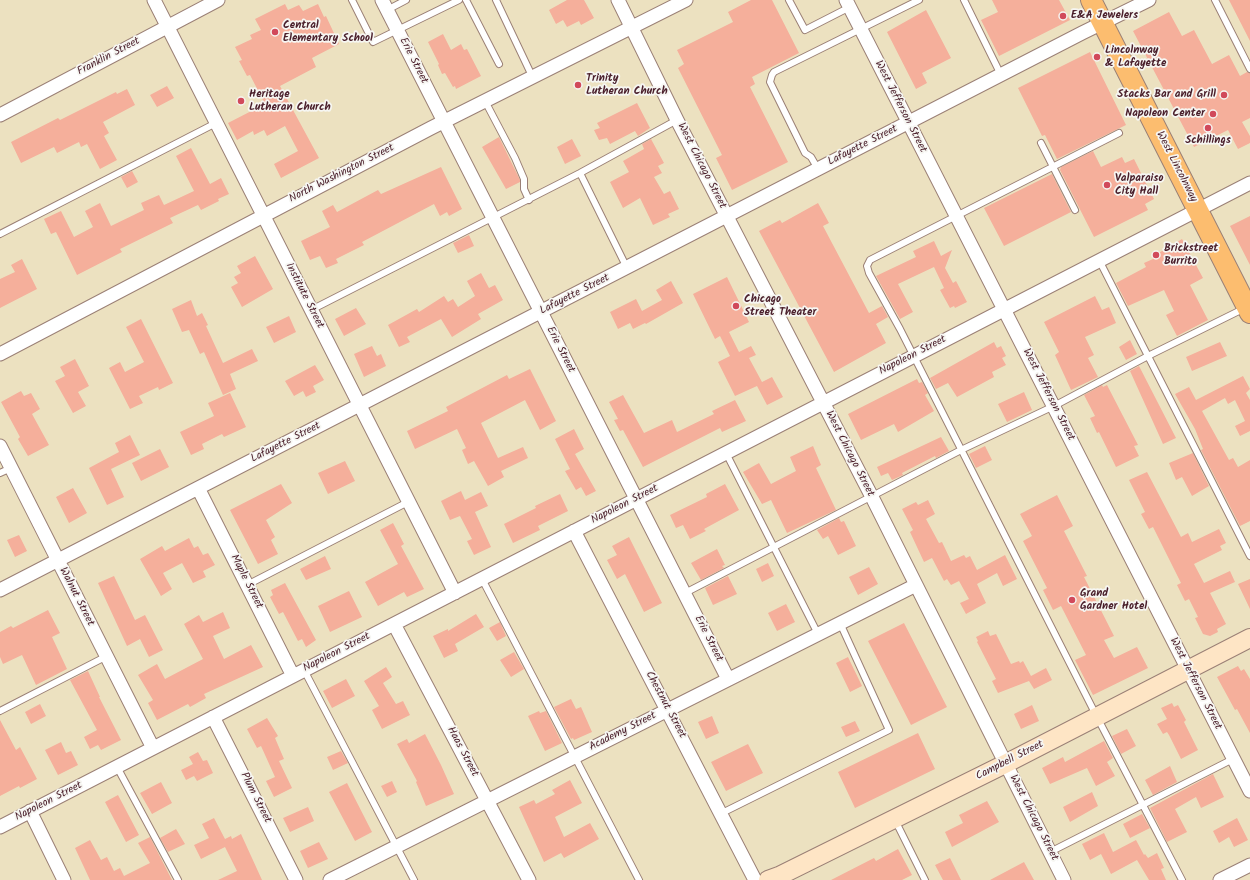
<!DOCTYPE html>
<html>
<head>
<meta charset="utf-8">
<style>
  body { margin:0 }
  canvas { display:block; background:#ece1c0 }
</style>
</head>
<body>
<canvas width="1250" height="880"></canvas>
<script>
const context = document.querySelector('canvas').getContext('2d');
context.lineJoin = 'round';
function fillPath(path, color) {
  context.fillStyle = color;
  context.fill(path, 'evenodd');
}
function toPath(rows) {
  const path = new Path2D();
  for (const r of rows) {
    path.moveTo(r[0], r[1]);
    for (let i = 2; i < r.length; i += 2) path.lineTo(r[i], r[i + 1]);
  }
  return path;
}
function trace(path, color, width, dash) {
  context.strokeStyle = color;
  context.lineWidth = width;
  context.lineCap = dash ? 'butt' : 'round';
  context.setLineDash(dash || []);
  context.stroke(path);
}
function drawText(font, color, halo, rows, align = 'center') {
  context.font = font + ' Kalam,sans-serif';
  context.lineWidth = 3.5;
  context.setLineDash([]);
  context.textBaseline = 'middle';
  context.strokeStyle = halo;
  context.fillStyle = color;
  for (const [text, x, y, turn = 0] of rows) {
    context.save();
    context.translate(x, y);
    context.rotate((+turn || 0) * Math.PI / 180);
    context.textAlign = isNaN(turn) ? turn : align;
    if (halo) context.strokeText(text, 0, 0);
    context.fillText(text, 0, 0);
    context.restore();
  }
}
fillPath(toPath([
  [567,0,584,0,594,18,581,25,579,21,567,27,563,20,556,24,549,10],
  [751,0,772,0,799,53,752,77,755,84,750,87,788,162,732,190,716,158,722,155,678,68,684,64,677,50,733,22,728,12],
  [992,0,1059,0,1070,20,999,56,981,20,998,12],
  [1229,0,1250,0,1250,41],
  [285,4,288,10,299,5,303,11,318,4,324,17,326,16,339,44,312,58,316,67,280,86,319,158,281,178,274,164,298,151,285,126,267,136,264,130,254,135,253,131,237,140,228,123,265,104,250,75,247,76,239,61,242,60,235,47,252,39,250,35,261,30,255,19],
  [926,10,951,58,922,73,927,83,916,89,887,32],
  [1169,12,1182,36,1194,30,1212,64,1229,55,1240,76,1247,72,1250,73,1250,118,1242,122,1250,136,1250,143,1238,149,1228,130,1194,147,1133,31],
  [443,34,451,50,461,44,464,50,467,49,481,76,456,89,455,86,453,87,445,73,442,74,438,65,439,64,428,42],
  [1090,52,1126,125,1057,159,1045,135,1042,136,1018,88],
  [167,86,174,98,157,107,150,95],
  [127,89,135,105,103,122,109,133,104,136,117,160,100,169,87,144,81,147,79,142,57,153,54,147,21,163,11,142,58,118,60,120,116,92,117,94],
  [637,103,650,128,638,136,635,131,610,144,607,138,599,140,594,130,600,128,597,123],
  [499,137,520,180,520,182,506,189,482,147],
  [572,139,581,156,565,164,557,147],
  [651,139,664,163,658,166,662,173,654,177,664,194,670,191,679,209,668,214,670,217,653,225,640,198,623,208,610,182,629,172,623,161,644,149,642,144],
  [191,148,210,184,221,178,229,194,218,199,219,201,201,210,198,205,170,218,173,223,120,249,122,252,77,275,56,232,51,234,44,219,61,211,74,237,93,227,85,211,100,203,111,226,144,210,141,203,159,195,164,205,194,191,176,156],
  [1093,151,1101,167,1122,157,1125,163,1134,159,1154,199,1145,204,1148,210,1094,237,1060,170,1061,167],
  [441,167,462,209,449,216,447,212,440,216,434,204,362,242,364,245,336,259,338,263,326,268,320,256,310,260,301,241,330,227,322,211,333,205,337,212,378,190,381,194],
  [132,171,138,182,127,188,121,177],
  [1052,174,1071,212,1004,246,984,208],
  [818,203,829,223,823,226,869,313,882,306,888,317,876,324,886,343,834,372,759,231,780,220,782,223],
  [1250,216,1250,265,1230,226],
  [469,235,474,246,458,253,453,243],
  [1182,239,1203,278,1190,285,1208,320,1177,336,1166,315,1174,311,1164,290,1128,306,1116,283,1146,267,1144,263,1153,259,1152,257],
  [934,241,941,256,952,250,945,268,953,283,956,281,967,302,955,308,954,306,950,308,940,290,944,288,934,267,898,284,913,312,900,319,876,276,916,257,913,251],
  [255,256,273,289,242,307,231,287,238,283,234,277,241,273,237,266],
  [22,259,37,289,0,308,0,279,15,272,11,265],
  [481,273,489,288,495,285,503,300,478,314,481,319,452,337,441,319,407,337,410,342,399,347,388,325,417,309,419,312,444,296,448,302,453,299,458,307,475,296,467,281],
  [727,277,749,322,729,332,739,352,751,346,756,355,749,358,762,382,772,377,783,397,767,405,757,386,735,396,718,362,730,356,720,336,715,339,693,294],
  [671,281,683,303,646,324,645,323,633,329,630,323,618,329,610,312,636,299,642,311,662,300,656,290],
  [1095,296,1102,310,1109,307,1116,323,1085,337,1094,355,1088,358,1098,377,1071,390,1055,355,1059,352,1044,322],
  [191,300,197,316,202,313,208,325,206,326,223,363,252,349,258,361,230,374,236,389,223,395,204,352,200,354,189,330,182,332,172,309],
  [356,308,366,324,344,336,335,319],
  [289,316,296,332,274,343,266,327],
  [141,319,173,383,159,390,158,387,139,396,143,403,130,409,109,368,120,362,125,372,144,362,126,327],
  [1130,340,1137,354,1126,360,1119,347],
  [994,342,997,348,1001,346,1006,356,1002,358,1006,365,992,372,994,377,957,397,948,383,936,389,930,378],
  [1220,342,1227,356,1192,371,1186,357],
  [372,346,377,356,381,354,386,366,364,377,354,354],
  [75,359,89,386,78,392,86,406,73,413,55,381,65,376,60,367],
  [315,365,324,380,313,386,316,392,306,397,303,391,294,396,285,381],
  [1139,366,1176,438,1163,444,1130,371],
  [530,369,556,421,540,430,525,400,481,423,498,458,523,447,528,458,501,471,504,477,488,486,474,461,468,464,462,450,466,448,457,429,415,449,407,431,448,411,446,407,507,375,509,379],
  [1243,376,1250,389,1246,393,1250,400,1250,431,1240,436,1235,426,1245,421,1235,400,1228,404,1225,398,1202,411,1229,460,1233,458,1238,467,1250,460,1250,521,1240,526,1201,450,1203,449,1195,429,1175,394,1189,387,1196,400],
  [917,379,919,383,922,382,928,393,925,395,934,411,898,432,894,424,861,440,848,414],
  [1102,385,1103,387,1107,385,1138,445,1134,446,1139,456,1116,467,1099,432,1097,433,1090,418,1095,416,1084,395],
  [21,391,24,396,31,393,40,409,32,414,49,445,28,456,18,439,20,437,1,402],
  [1024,392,1032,410,1007,422,998,404],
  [230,393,246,427,224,437,222,434,202,444,204,449,191,455,180,432,214,416,208,403],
  [623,395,644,433,672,420,677,432,714,414,712,411,735,400,746,421,722,432,720,428,643,467,623,430,620,431,614,420,618,419,609,402],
  [574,429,584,449,575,454,596,491,586,496,581,487,576,490,565,471,570,469,555,439],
  [130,435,140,455,111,469,124,497,107,505,89,468,119,452,115,443],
  [941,437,949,451,936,458,935,456,902,473,903,475,892,480,888,473,881,476,877,467],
  [813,446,821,465,816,468,836,510,787,533,771,500,762,504,743,472,759,463,771,484,796,471,790,457],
  [985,446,992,460,976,468,969,454],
  [160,449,169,467,141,481,132,463],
  [1193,453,1209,486,1192,496,1182,477,1176,480,1169,463],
  [345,461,355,481,328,494,318,473],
  [1147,472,1181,537,1188,533,1192,542,1219,529,1226,543,1220,546,1222,550,1194,564,1204,583,1230,571,1235,582,1210,593,1226,624,1217,629,1218,632,1210,636,1203,634,1195,618,1198,617,1189,599,1185,601,1177,585,1181,583,1153,527,1149,529,1141,514,1145,512,1129,480],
  [281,484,292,503,266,520,275,537,271,540,278,554,258,564,230,510],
  [725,484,739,510,704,529,706,531,690,539,683,525,676,528,670,515,707,497,706,494],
  [73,488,87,513,69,523,56,497],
  [461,491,465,500,481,492,488,506,475,512,491,547,474,555,467,541,472,539,460,516,450,520,441,501],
  [560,494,568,511,538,526,540,530,513,543,504,524,536,508,535,506],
  [1057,495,1073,526,1064,531,1087,576,1084,577,1114,636,1104,640,1114,658,1137,647,1148,668,1093,695,1075,660,1086,655,1061,606,1053,610,1043,590,1047,588,1023,541,1032,536,1020,514],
  [928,500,935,514,926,519,939,543,942,542,951,561,964,555,966,558,970,556,977,570,1005,555,1017,579,1003,586,997,573,977,584,986,603,966,614,960,603,969,599,959,581,951,585,947,579,944,581,932,558,924,562,910,532,913,530,902,509,916,502,918,505],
  [839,518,841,522,844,521,856,546,838,555,828,536,823,539,817,530],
  [393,523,404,544,401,546,424,589,407,597,404,592,378,606,365,582,398,564,380,530],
  [19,535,27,551,15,557,7,540],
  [629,537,662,603,644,612,625,574,617,579,607,560,617,555,612,546],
  [189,538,194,548,198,546,203,555,208,553,215,565,203,571,206,577,193,583,182,563,163,573,172,589,161,596,140,559,162,546,165,551],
  [717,549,725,565,722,566,724,568,701,580,691,563],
  [325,556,331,569,306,580,300,569],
  [768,563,774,576,762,582,756,569],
  [869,567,878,584,858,595,849,577],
  [114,576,135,620,145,615,163,650,149,657,140,639,127,646,98,583],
  [728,576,737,594,713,605,705,588],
  [1250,579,1250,609,1238,584],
  [285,583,316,640,306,647,302,639,298,641,283,612,279,614,270,597,273,595,271,590],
  [349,591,362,617,330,632,318,606],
  [786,604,795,622,777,631,768,613],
  [48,610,60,633,52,637,67,669,36,685,22,655,3,664,0,657,0,632,11,626,13,628],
  [223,612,230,628,213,636,224,659,251,645,263,667,204,694,206,698,190,707,188,704,157,720,148,703,153,700,138,675,157,664,165,679,203,659,184,624,199,615,203,622],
  [476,614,484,627,455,644,458,651,444,658,433,636,448,629,448,631],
  [500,622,506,636,497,641,489,628],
  [904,623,947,707,911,725,868,641],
  [988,631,990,636,996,634,1011,664,1019,661,1020,663,1023,661,1031,676,1046,668,1052,680,1034,689,1029,681,998,693,992,681,996,679,977,642,978,641,976,637],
  [514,652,524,669,511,677,500,660],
  [848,657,862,686,850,692,836,663],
  [1238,666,1241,671,1244,669,1250,679,1250,733,1237,709,1235,710,1217,677],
  [386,667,392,677,383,683,396,704,403,701,410,715,382,729,372,710,379,706,364,681],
  [88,671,100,697,99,697,121,740,101,750,98,745,90,749,84,737,97,730,70,680],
  [346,679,355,696,332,708,323,691],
  [571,699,576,709,581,707,592,732,574,740,573,738,571,739,554,707],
  [1172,703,1174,707,1178,705,1186,720,1184,722,1198,750,1181,759,1169,735,1167,732,1163,734,1157,724,1167,719,1161,708],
  [40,704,46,716,31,724,25,712],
  [1032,705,1039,721,1021,729,1014,714],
  [539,711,540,713,546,711,562,743,545,751,528,716],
  [712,716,719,733,706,739,698,722],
  [267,718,278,736,275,738,284,759,279,761,292,788,274,797,266,781,275,777,261,746,257,748,247,729],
  [0,720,16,750,20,747,37,779,20,788,19,786,0,796],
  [855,721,860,731,846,737,841,727],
  [1127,729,1136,746,1121,754,1112,736],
  [918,733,935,769,855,808,838,772],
  [425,734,441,765,454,794,426,806,416,782,417,781,397,744,407,739,409,743],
  [1104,741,1113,758,1107,762,1115,776,1096,786,1087,768,1050,784,1042,768,1063,757,1065,762],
  [61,742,66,753,71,751,78,765,58,775,45,750],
  [748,744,763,773,726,791,711,762],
  [341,751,348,763,333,770,327,757],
  [198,752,203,761,207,760,213,773,197,781,194,776,186,780,181,770,193,764,189,757],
  [1170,766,1177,782,1153,795,1145,780],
  [1213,774,1224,797,1201,808,1196,797,1175,809,1187,832,1167,842,1150,808],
  [570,780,582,803,555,817,564,837,590,823,599,839,564,858,561,853,544,862,519,807,534,800,536,804,555,794,552,790],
  [392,781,397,792,387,797,381,786],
  [161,782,172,803,152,814,140,793],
  [347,783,372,832,355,841,329,792],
  [1092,792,1098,806,1070,822,1063,807],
  [118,795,139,835,126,842,105,802],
  [987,801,999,822,952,847,945,832,963,823,959,815],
  [308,807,314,821,290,832,283,818],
  [1142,814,1150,828,1130,838,1123,824],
  [214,818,225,839,231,836,232,839,241,834,262,880,218,880,237,871,225,847,201,859,194,845,209,838,202,824],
  [1237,818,1248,840,1234,847,1229,837,1219,843,1213,831],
  [176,829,185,844,168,852,160,838],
  [1104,833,1113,852,1136,840,1144,855,1145,854,1148,858,1157,853,1164,868,1161,869,1166,880,1149,880,1137,860,1111,874,1101,854,1090,860,1082,844],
  [150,837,172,880,90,880,75,848,90,840,101,860,107,857,114,871,120,868,124,876,150,863,138,843],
  [319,842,328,859,308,868,300,851],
  [898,849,912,875,902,880,831,880,874,858,876,861],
  [950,858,961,880,943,880,935,865],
  [1024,862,1034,880,990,880]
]), '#f5af9b');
const lane = toPath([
  [352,0,373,42,459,0],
  [466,0,499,64],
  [496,0,533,78],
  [789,0,805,30,850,7],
  [964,0,1001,75],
  [1215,0,1250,69],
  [387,10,406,0],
  [485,101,515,158,524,179,524,189,529,200],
  [1119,133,870,260,867,266,869,273,900,329,1097,717,1182,880],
  [1041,143,1075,210],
  [818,169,811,157,805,153,770,82,772,75,774,72,919,0],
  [580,173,627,268],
  [0,234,216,123],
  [1099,260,1250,556],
  [311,310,580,173,677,120],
  [726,453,818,634],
  [0,473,11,468],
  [482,579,639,880],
  [247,585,408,502],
  [685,593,961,450,1054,406,1148,356,1245,308],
  [304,670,414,880],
  [0,711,107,656],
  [117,767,178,880],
  [722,813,889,730,840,623],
  [895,820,925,880],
  [1050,852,1233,759]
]);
const street = toPath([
  [154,0,455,593],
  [382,0,728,679],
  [618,0,677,120,872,497,1064,880],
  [846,0,1250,791],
  [0,115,218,0],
  [0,354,431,128,686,0],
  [0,446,153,748],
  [198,488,293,676],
  [574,531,755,880],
  [0,590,1082,33,1149,0],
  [394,624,529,880],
  [213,717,296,880],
  [30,811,64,880],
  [0,827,1250,183],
  [330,880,916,585],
  [1220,880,1250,865]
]);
const secondary = toPath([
  [768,880,779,876,1005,764,1250,638]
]);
const primary = toPath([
  [1091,0,1250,313]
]);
trace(lane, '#9b8076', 8);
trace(street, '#9b8076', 15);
trace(secondary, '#9b8076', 20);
trace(primary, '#9b8076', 22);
trace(lane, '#fff', 6);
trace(street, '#fff', 13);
trace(secondary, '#fee5c5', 18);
trace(primary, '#fcbd6f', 20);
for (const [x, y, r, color] of [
  [1063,16,4,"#d1495b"],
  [275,32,4,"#d1495b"],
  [1097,57,4,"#d1495b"],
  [578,85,4,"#d1495b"],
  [1224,95,4,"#d1495b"],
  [241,101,4,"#d1495b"],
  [1213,114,4,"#d1495b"],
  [1208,128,4,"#d1495b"],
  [1107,185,4,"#d1495b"],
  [1156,255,4,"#d1495b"],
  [736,306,4,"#d1495b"],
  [1072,600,4,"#d1495b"]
]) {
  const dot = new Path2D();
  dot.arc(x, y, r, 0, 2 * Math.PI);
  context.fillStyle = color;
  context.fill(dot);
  trace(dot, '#f6f6f2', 1.5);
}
drawText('bold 11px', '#4a1f2b', '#f6f6f2', [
  ["E&A Jewelers",1071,16],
  ["Central",283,26],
  ["Elementary School",283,39],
  ["Lincolnway",1105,51],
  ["& Lafayette",1105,64],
  ["Trinity",586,79],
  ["Lutheran Church",586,92],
  ["Heritage",249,95],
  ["Lutheran Church",249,108],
  ["Stacks Bar and Grill",1216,95,"right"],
  ["Napoleon Center",1205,114,"right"],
  ["Schillings",1208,141,"center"],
  ["Valparaiso",1115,179],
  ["City Hall",1115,192],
  ["Brickstreet",1164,249],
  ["Burrito",1164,262],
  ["Chicago",744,300],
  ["Street Theater",744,313],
  ["Grand",1080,594],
  ["Gardner Hotel",1080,607]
], 'left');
drawText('11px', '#4a1f2b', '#f6f6f2', [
  ["Franklin Street",109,57,-28],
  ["Erie Street",413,61,63],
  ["West Jefferson Street",900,107,63],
  ["Lafayette Street",863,146,-27],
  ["West Chicago Street",701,166,63],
  ["West Lincolnway",1176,167,63],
  ["North Washington Street",342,174,-27],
  ["Lafayette Street",575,295,-27],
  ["Institute Street",304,296,63],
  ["Erie Street",560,350,63],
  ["Napoleon Street",913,356,-27],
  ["West Jefferson Street",1048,395,63],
  ["Lafayette Street",286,443,-27],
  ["West Chicago Street",849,454,63],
  ["Napoleon Street",625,505,-27],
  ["Maple Street",246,582,63],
  ["Walnut Street",76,597,63],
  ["Erie Street",708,639,63],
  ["Napoleon Street",337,653,-27],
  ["West Jefferson Street",1195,684,63],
  ["Chestnut Street",665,705,62],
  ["Academy Street",623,732,-27],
  ["Haas Street",462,752,62],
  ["Campbell Street",1010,761,-27],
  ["Plum Street",255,798,63],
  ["Napoleon Street",49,802,-27],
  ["West Chicago Street",1033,818,63]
]);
</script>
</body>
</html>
